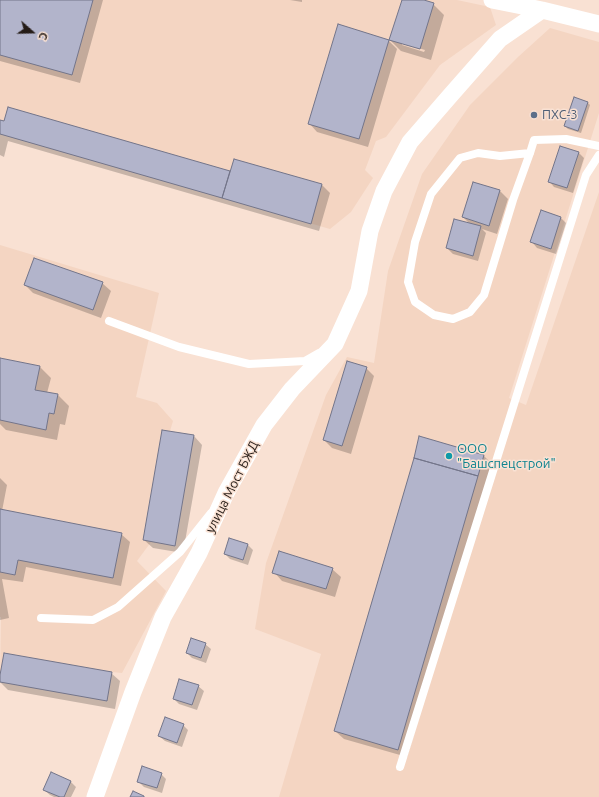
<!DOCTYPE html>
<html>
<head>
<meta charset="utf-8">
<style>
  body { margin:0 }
  #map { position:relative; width:599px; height:797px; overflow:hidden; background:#f9e1d3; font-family:Ubuntu,sans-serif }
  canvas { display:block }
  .north { position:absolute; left:12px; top:12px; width:40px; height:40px; -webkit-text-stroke:3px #f9e1d3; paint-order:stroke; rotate:110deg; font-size:11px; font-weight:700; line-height:16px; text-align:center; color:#251c17 }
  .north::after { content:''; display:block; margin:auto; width:14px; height:18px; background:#251c17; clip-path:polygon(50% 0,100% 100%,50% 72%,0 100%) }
</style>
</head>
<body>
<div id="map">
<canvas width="599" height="797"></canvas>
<div class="north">С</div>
</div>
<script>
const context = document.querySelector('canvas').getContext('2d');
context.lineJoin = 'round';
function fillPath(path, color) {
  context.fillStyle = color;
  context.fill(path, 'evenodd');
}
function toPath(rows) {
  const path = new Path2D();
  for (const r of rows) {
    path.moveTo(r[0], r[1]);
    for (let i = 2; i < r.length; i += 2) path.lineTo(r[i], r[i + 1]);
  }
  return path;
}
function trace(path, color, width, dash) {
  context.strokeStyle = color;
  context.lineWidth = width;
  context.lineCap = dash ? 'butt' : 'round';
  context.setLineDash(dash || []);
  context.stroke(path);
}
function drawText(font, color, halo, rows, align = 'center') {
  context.font = font + ' Ubuntu,sans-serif';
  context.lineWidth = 3;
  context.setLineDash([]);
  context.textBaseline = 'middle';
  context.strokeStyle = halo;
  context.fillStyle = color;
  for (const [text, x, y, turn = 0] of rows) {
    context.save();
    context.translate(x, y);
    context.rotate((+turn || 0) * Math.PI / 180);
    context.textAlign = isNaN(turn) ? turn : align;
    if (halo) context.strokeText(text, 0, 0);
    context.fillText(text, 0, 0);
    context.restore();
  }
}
fillPath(toPath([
  [0,0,457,0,490,7,496,25,440,65,386,137,376,141,365,170,373,178,351,212,330,229,0,134],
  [550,28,599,42,599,113,509,398,526,405,599,192,599,797,279,797,321,654,255,629,266,563,326,395,347,357,374,363,388,271,422,174,470,105,518,57],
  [0,245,159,293,136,397,157,403,173,421,170,431,194,435,175,546,151,542,137,561,166,591,122,673,112,672,107,701,0,682,1,617,0,617]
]), '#f4d5c2');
fillPath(toPath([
  [0,0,103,0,80,83,0,61],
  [290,0,302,0,302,2],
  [403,0,421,0,433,4,444,15,431,60,401,51,390,40],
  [402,43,425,50,424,52,402,45],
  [389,41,397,49,368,147,317,132,309,123],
  [575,98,588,103,590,105,581,133,568,129,565,126],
  [9,108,230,172,322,185,330,193,319,231,8,141,4,157,0,155,0,121,5,122],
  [579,153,584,158,573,193,554,187,549,181],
  [500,191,508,199,497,234,482,229,486,233,478,261,453,254,447,248,470,224,463,217],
  [561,218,566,223,556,254,537,248,532,242],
  [102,283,111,291,101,318,33,293,25,285],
  [0,359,40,367,51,378,47,393,58,395,69,406,65,425,60,424,57,440,6,430,0,424],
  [366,368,374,376,351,454,332,448,324,440],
  [163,431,194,436,202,445,183,553,153,548,144,540],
  [420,438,484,456,495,467,407,757,344,739,335,731],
  [0,478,7,485,2,511,121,534,130,542,121,586,26,567,23,582,2,579,9,618,0,620],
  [248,545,253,550,248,565,230,559,225,554],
  [332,569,341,577,335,597,282,581,274,572],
  [205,644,211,649,206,663,192,658,187,653],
  [111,673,120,681,115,709,8,690,0,682,0,680],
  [198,686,204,691,197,710,179,704,174,699],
  [183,725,188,730,182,747,165,741,159,736],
  [161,774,166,779,162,793,144,787,138,781],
  [70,781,76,787,71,797,54,797,50,795,44,790]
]), '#0003');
const building = toPath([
  [0,0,93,0,72,75,0,55,0,0],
  [402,0,424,0,434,3,420,49,389,40,402,0],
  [338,24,389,40,359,139,308,124,338,24],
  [574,97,588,102,578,131,564,126,574,97],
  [8,107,230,171,222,198,0,134,0,120,4,121,8,107],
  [560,146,579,152,567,188,548,182,560,146],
  [234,159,322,184,311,224,222,198,234,159],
  [473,182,500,190,489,226,462,217,473,182],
  [541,210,561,217,551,249,530,242,541,210],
  [454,219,481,226,473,256,446,248,454,219],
  [34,258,103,282,93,310,24,285,34,258],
  [0,358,40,366,35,390,58,394,54,414,49,413,46,430,0,420,0,358],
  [347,361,367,367,342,446,323,440,347,361],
  [162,430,194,435,175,546,143,540,162,430],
  [419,436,484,455,478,476,414,458,419,436],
  [414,458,478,476,398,750,334,731,414,458],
  [0,509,122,533,113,578,18,560,15,575,0,572,0,509],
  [229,538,248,544,243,560,224,554,229,538],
  [279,551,333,568,326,589,272,573,279,551],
  [191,638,206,643,201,658,186,653,191,638],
  [4,653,112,672,107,701,0,682,0,675,4,653],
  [179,679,199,685,192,705,173,699,179,679],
  [165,717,184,724,177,743,158,736,165,717],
  [142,766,162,773,157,788,137,782,142,766],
  [51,772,71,781,64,797,60,797,43,790,51,772],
  [133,791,144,796,144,797,130,797,133,791]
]);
fillPath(building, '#b2b4cb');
trace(building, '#73758a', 1);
trace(toPath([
  [530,153,500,156,478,153,460,158,431,194,415,242,408,282,415,302,434,315,453,319,470,312,484,295,513,200,530,153,534,140,566,139,599,146],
  [109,321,179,347,249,364,305,361,319,353],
  [41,618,93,620,118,607,180,552,211,513],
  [400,767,586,175,599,155]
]), '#fff', 8);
trace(toPath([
  [492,0,542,10],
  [95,797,133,692,163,617,199,553,226,493,264,425,292,389,335,344,359,291,370,231,384,191,410,142,449,97,500,39,542,10,599,24]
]), '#fff', 17);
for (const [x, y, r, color] of [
  [534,115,4,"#5c6f8a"],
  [449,456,4,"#0f9aa8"]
]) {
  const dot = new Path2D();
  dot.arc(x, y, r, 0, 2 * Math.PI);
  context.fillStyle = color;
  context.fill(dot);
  trace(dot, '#f9e1d3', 1.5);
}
drawText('13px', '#4e5e75', '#f9e1d3', [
  ["ПХС-3",542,115]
], 'left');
drawText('13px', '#0d838f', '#f9e1d3', [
  ["ООО",457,449],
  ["\"Башспецстрой\"",457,464]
], 'left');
drawText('13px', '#251c17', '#f9e1d3', [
  ["улица Мост БЖД",232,487,-63]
]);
</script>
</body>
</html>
